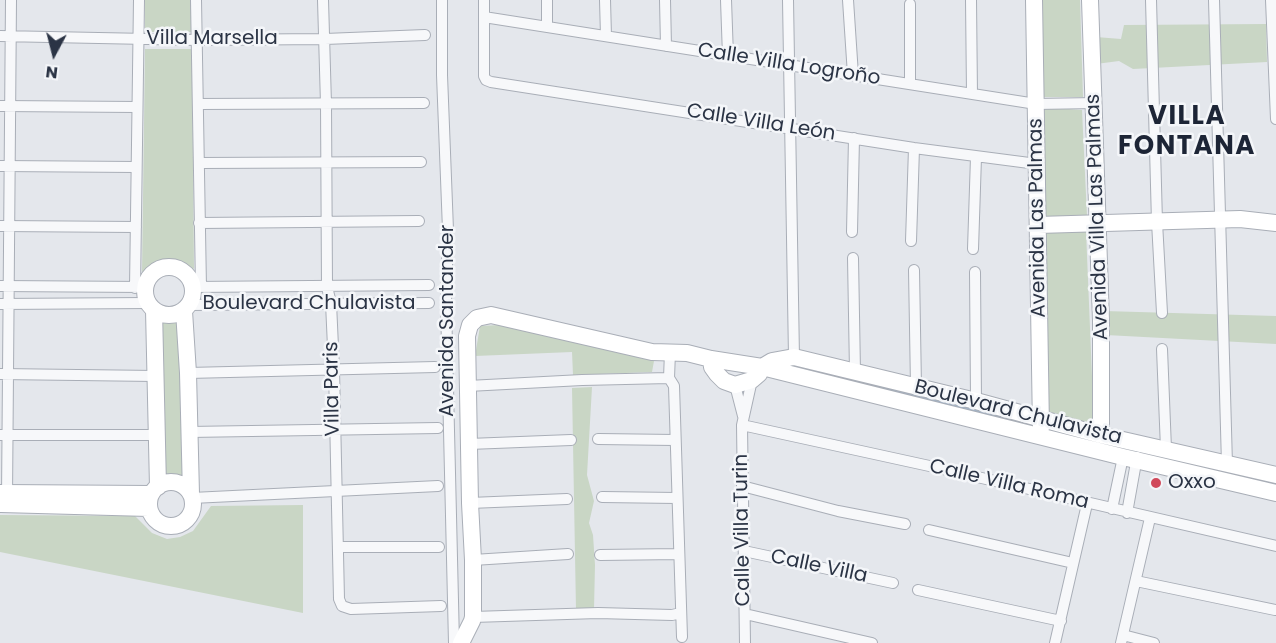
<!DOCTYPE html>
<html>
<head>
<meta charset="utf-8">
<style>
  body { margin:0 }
  #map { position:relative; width:1276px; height:643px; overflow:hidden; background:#e4e7ec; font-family:Poppins,sans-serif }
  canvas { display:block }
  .north { position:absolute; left:24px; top:24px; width:60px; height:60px; -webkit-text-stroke:4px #f4f6f9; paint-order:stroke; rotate:187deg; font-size:16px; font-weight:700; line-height:24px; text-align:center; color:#2b3445 }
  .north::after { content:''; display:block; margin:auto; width:21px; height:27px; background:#2b3445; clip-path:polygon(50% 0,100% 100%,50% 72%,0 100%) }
</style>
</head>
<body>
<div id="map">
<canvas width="1276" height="643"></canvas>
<div class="north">N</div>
</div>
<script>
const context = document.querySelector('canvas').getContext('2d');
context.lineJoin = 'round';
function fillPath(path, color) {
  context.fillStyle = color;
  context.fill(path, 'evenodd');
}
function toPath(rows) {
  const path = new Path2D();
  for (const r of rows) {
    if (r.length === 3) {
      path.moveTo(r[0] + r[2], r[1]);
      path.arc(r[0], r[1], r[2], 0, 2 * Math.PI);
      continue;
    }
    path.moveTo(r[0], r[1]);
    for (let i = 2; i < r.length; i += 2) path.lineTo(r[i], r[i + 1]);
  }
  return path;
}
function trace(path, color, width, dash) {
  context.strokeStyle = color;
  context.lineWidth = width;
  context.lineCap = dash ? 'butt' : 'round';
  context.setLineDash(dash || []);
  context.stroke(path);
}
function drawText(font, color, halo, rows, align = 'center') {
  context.font = font + ' Poppins,sans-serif';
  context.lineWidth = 5;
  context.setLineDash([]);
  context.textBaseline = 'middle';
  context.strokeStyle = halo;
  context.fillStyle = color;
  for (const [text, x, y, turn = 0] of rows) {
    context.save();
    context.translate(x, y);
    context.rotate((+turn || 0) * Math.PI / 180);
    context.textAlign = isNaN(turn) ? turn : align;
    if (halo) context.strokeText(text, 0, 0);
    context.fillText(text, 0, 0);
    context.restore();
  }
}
fillPath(toPath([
  [145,0,191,0,192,32,145,32],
  [1039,0,1080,0,1083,97,1039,97],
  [1266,24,1267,62,1133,69,1119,61,1096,64,1096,37,1121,39,1124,25],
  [145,49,192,49,194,269,181,261,167,260,154,264,142,273],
  [1055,108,1082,110,1087,216,1041,217,1042,110],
  [1086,231,1094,425,1046,413,1043,232],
  [1104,311,1276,316,1276,344,1106,335],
  [159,321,170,323,181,322,185,477,173,475,160,477],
  [499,325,654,361,652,372,573,375,572,352,475,356,480,326],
  [592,387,587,475,594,501,589,523,593,535,595,565,594,609,576,610,572,388],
  [303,505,303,613,0,552,0,515,135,516,152,533,167,539,180,537,193,531,211,506]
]), '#c9d6c5');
trace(toPath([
  [807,369,1035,426],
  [1047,429,1070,435],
  [1216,470,1276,484]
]), '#9fb4cc', 3);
const street = toPath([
  [196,0,201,287],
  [323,0,326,104,327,287,331,303,334,369,339,599,342,606,351,609,441,606],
  [442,0,442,75,448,230,446,303,454,643],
  [484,0,484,76,486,80,491,82,914,148,1037,164],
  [605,0,606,36],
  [665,0,666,46],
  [726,0,728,56],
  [788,0,794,357],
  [848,0,853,75],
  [971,0,972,94],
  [1151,0,1157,222,1162,313],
  [1214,0,1227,464],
  [1271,0,1276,119],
  [910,4,910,84],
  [484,17,1036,104,1095,103],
  [547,27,547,0],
  [0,36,197,40,325,39,425,35],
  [198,104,424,103],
  [0,106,137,107],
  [199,163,421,162],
  [0,166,136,167],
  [199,223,419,221],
  [0,226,136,227],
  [852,232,854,138],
  [911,241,914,148],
  [973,249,976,157],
  [853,258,855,372],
  [914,270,916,387],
  [975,272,976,401],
  [0,286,145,287],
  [193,287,429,285],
  [135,288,139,0],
  [0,304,147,303],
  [189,305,429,303],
  [1162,349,1166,449],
  [670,352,669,378,674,386,682,637],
  [188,373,435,367],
  [0,374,155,376],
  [735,385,743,416],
  [468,386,582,380,669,378],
  [742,425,934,467,1276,546],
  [189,432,438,428],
  [0,435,156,435],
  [598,439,675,440],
  [469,444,571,440],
  [742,486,838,511,905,524],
  [602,497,677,498],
  [7,498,11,0],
  [192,498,438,486],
  [470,503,567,499],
  [1112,509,1123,457],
  [1127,513,1137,457],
  [929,530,1073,563],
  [338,547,439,547],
  [744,551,893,583],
  [600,555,678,554],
  [473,560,568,554],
  [1136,581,1275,610],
  [918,590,1061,621],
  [745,614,872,643],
  [473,617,598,613,672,615,681,613],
  [1123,635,1154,643],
  [745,643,742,425,752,380],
  [1055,643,1087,504],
  [1121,643,1150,518]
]);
const secondary = toPath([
  [1034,0,1041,428],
  [1090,0,1101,321,1101,435],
  [1038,225,1240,219,1276,223],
  [169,291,24],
  [154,310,158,487],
  [184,311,188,373,191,494],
  [711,359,712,367,717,374,724,381,735,385,752,380,759,374,762,367,772,361,794,357,976,401,1101,435,1276,475],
  [171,504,22],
  [0,493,151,494],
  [1,504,149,508],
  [461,643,472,621,473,617,473,560,470,503,467,336,470,325,477,318,491,315,652,352,687,353,711,359,762,367,1123,457,1276,493]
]);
trace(street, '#a9aeb7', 12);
trace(secondary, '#a9aeb7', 18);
trace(street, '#f7f8fa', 10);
trace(secondary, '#fff', 16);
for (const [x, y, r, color] of [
  [1156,483,6,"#d1495b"]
]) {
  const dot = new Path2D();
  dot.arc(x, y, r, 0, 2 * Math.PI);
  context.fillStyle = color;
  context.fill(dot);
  trace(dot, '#f4f6f9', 2);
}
drawText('20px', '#2b3445', '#f4f6f9', [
  ["Villa Marsella",212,39],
  ["Calle Villa Logroño",789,65,9],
  ["Calle Villa León",761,123,9],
  ["Avenida Villa Las Palmas",1098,217,-92],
  ["Avenida Las Palmas",1038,218,-91],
  ["Boulevard Chulavista",309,304],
  ["Avenida Santander",448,321,-90],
  ["Villa Paris",333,389,-91],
  ["Boulevard Chulavista",1018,413,14],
  ["Calle Villa Roma",1009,485,13],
  ["Calle Villa Turin",743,530,-91],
  ["Calle Villa",819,567,12]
]);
drawText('20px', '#2b3445', '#f4f6f9', [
  ["Oxxo",1168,483]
], 'left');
context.letterSpacing = '1.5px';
drawText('bold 26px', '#1d2536', '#f4f6f9', [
  ["VILLA",1187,117],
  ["FONTANA",1187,147]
]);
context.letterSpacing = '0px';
</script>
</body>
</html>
